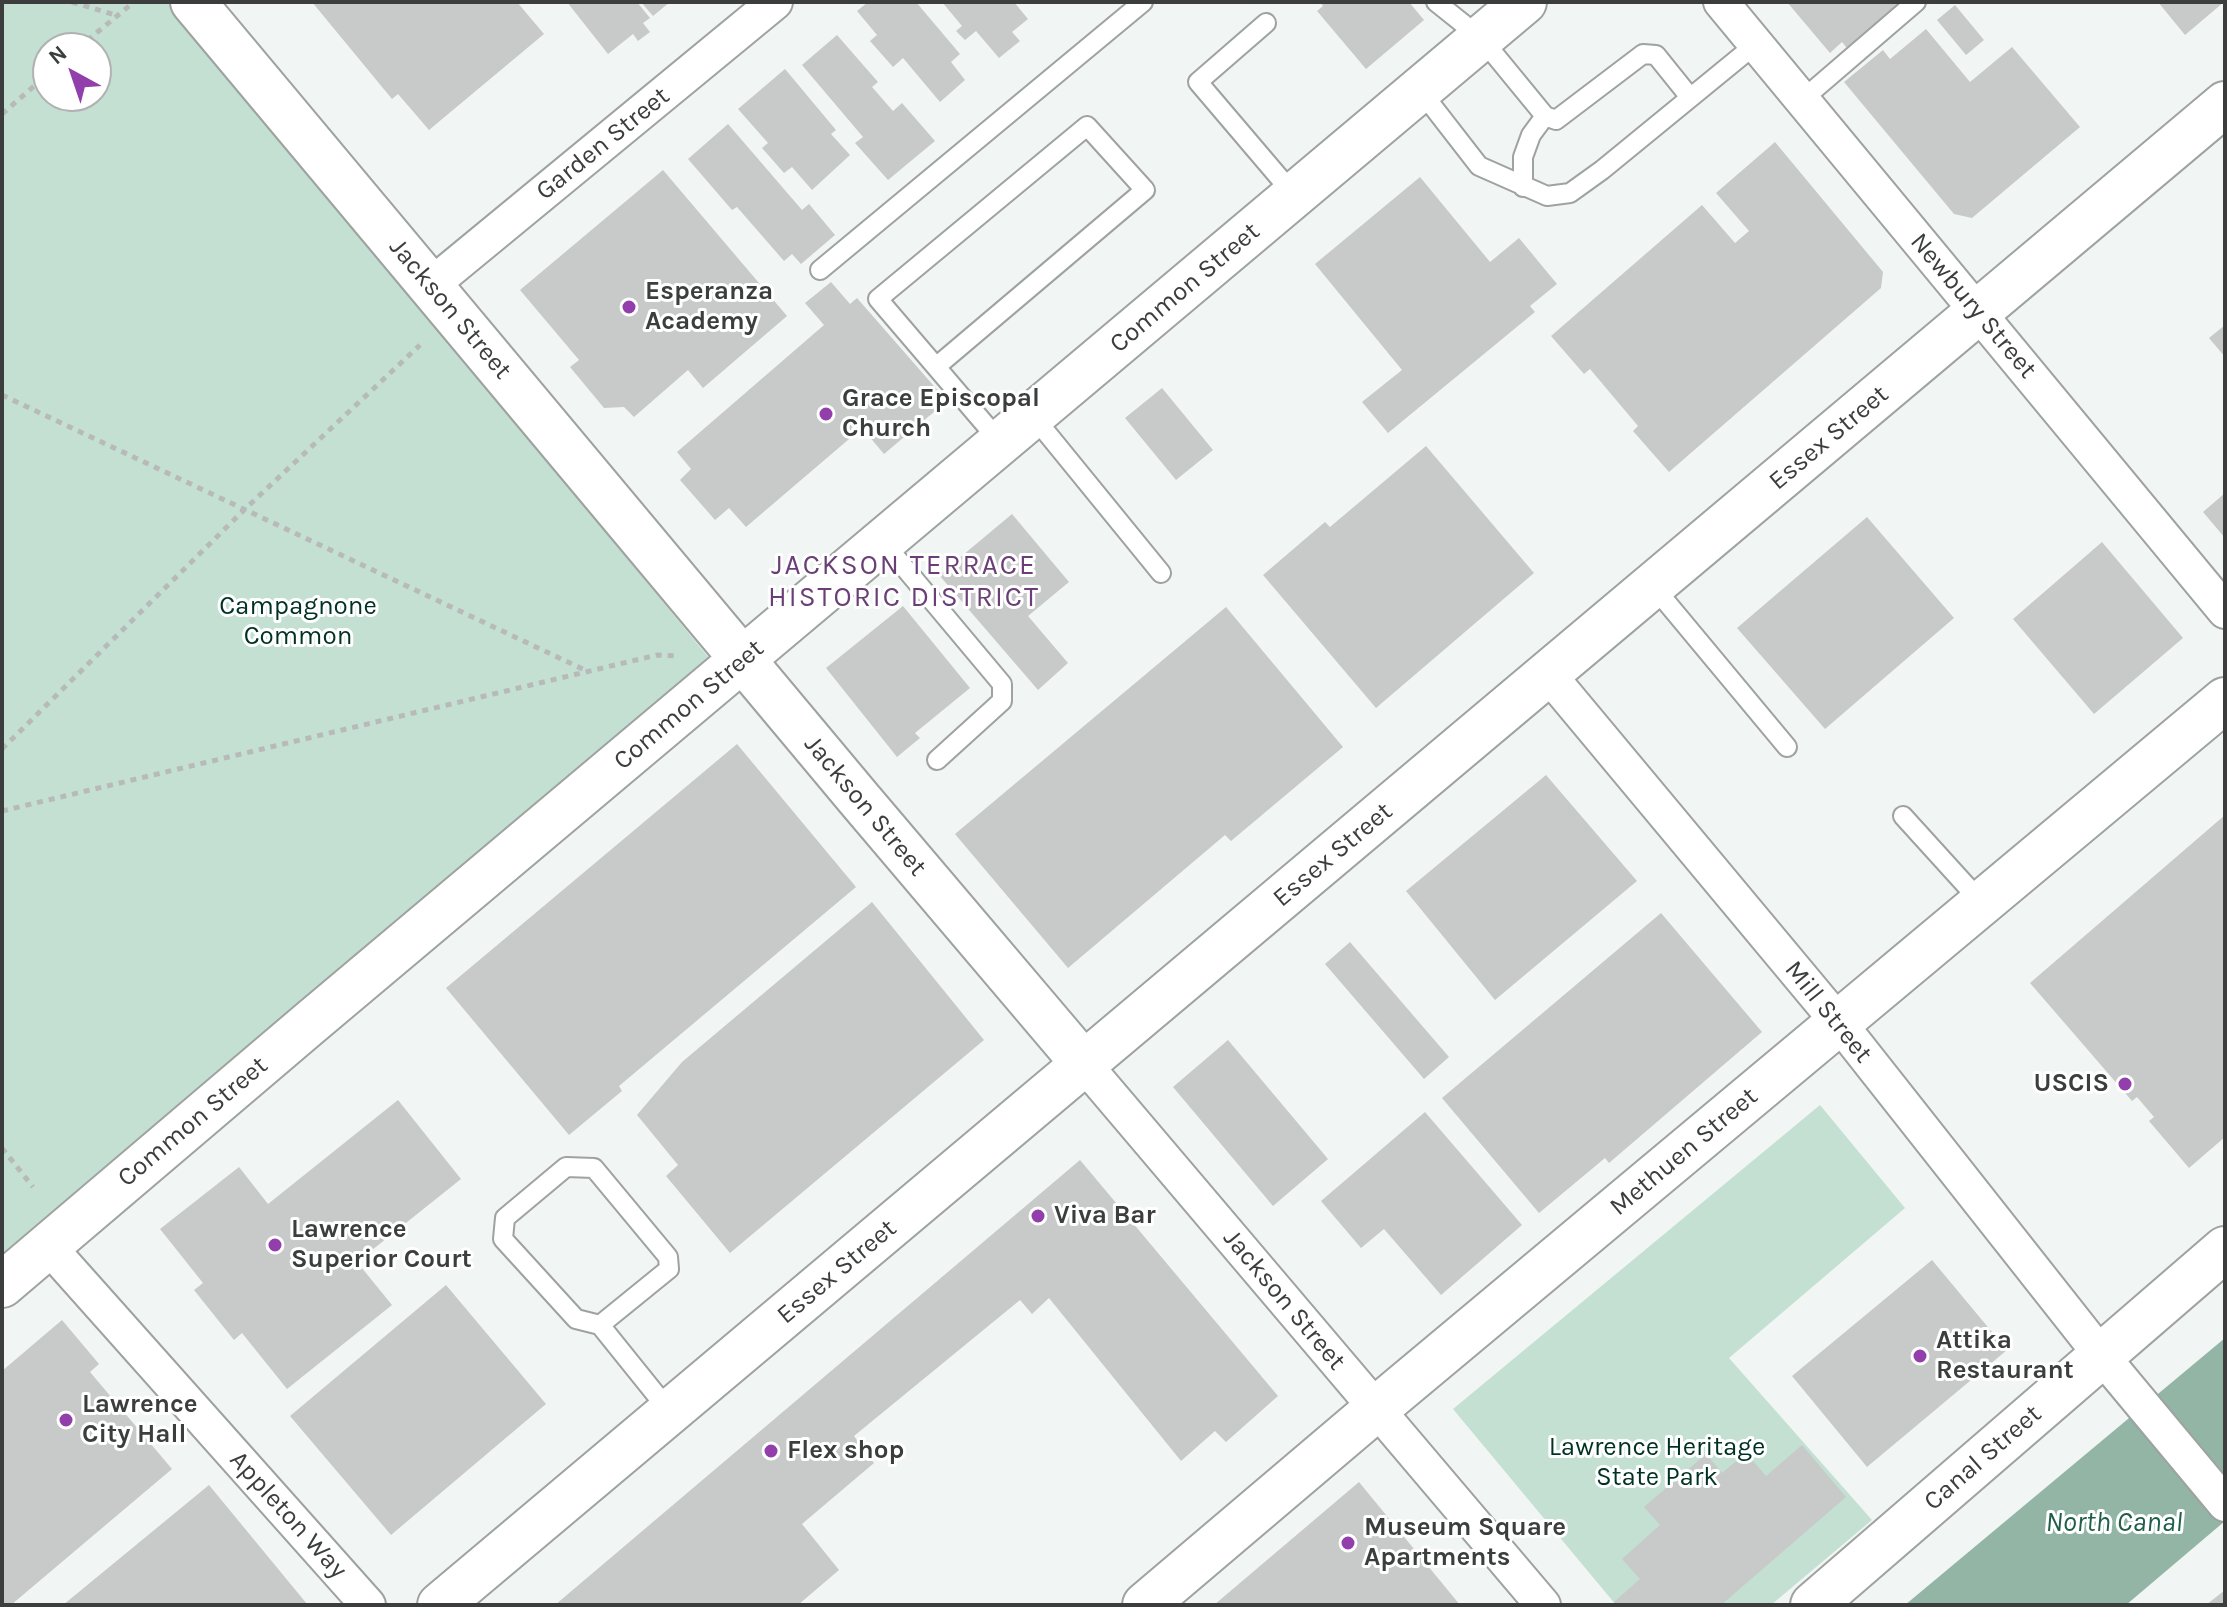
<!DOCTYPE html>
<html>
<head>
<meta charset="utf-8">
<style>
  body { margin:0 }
  #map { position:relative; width:2227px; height:1607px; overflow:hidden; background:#f1f5f3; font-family:Karla,sans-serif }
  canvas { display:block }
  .frame { position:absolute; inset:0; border:4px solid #3c3d3d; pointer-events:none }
  .north { position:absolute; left:32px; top:32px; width:80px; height:80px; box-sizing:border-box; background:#fff; border:2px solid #b1b1b1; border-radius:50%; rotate:320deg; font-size:22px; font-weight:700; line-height:32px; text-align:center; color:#3c3d3d }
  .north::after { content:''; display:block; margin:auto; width:28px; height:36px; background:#923eab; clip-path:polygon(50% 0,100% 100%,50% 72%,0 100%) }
</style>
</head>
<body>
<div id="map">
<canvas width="2227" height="1607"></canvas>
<div class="frame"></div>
<div class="north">N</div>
</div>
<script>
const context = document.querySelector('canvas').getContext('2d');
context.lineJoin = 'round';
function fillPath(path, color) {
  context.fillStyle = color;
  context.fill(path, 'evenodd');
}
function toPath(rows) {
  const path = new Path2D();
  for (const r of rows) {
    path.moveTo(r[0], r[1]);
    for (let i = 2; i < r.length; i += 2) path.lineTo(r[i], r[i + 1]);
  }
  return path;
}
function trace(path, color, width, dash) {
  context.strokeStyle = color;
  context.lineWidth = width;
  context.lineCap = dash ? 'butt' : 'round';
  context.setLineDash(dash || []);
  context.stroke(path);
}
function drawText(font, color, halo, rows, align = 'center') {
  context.font = font + ' Karla,sans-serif';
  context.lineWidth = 6;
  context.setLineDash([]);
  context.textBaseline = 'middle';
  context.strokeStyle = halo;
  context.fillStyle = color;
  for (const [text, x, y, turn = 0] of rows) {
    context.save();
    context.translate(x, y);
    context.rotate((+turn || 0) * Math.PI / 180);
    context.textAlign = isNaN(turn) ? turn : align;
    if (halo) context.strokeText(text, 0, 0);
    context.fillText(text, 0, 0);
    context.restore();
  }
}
fillPath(toPath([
  [2,2,171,2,709,658,2,1259],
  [48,48,96,48,96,96,48,96],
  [1820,1105,1905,1208,1729,1358,1872,1520,1771,1605,1616,1605,1453,1409]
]), '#c3e0d3');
fillPath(toPath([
  [2225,1338,2225,1521,2126,1605,1905,1605]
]), '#92b5a6');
fillPath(toPath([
  [312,2,517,2,544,34,429,130,398,94,392,99],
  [567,2,637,2,650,18,643,23,650,32,638,41,633,34,608,54],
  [641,2,670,2,653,16],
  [868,2,916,2,960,54,951,62,965,80,940,102,903,58,893,67,870,41,877,35,857,11],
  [942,2,1014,2,1028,19,1012,32,1020,41,999,58,976,31,965,40,956,31,962,26],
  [1320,2,1409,2,1424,20,1366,69,1317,11,1323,6],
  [1787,2,1909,2,1850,52,1842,42,1830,53],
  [2158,2,2224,2,2185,35],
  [1955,5,1984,40,1966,55,1937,20],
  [1926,29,1970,82,2012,47,2080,127,1972,218,1954,214,1844,82,1883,50,1890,59],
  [837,35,878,82,872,87,893,111,902,103,935,141,888,180,855,143,863,137,802,65],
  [785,69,836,130,831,134,850,155,812,190,792,167,784,173,762,148,768,143,738,109],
  [728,124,802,210,809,204,835,235,801,264,792,254,784,261,737,207,732,210,688,159],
  [1775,142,1883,272,1881,288,1669,472,1633,431,1638,426,1590,369,1584,374,1551,336,1702,205,1735,243,1749,231,1716,193],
  [663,170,787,316,703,388,688,370,634,417,624,407,604,408,570,367,579,360,520,290],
  [1420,177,1490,262,1519,238,1557,284,1530,306,1535,312,1388,433,1362,402,1402,370,1315,264],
  [831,282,850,304,857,298,947,401,884,454,862,428,746,527,729,508,715,520,680,480,691,469,677,452,824,325,805,303],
  [2225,325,2225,357,2209,338],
  [1162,388,1213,450,1176,480,1125,418],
  [1426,446,1534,573,1376,708,1263,575,1325,522,1330,527],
  [2225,493,2225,538,2203,512],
  [1012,514,1069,582,1028,616,1068,663,1038,690,939,575],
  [1867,517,1954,618,1825,729,1737,628],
  [2102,542,2183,638,2094,714,2013,619],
  [903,606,970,688,915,733,920,738,897,757,826,668],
  [1226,607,1343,747,1231,841,1225,835,1068,968,955,834],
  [737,744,856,887,619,1086,622,1091,569,1135,446,988],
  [1546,775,1637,881,1495,1000,1406,891],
  [2225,815,2225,1137,2189,1168,2149,1121,2154,1117,2137,1097,2132,1101,2030,983],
  [872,902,984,1040,730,1253,666,1176,678,1165,637,1115,682,1062],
  [1661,913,1762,1032,1609,1163,1605,1158,1539,1213,1442,1098],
  [1350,942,1449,1057,1424,1079,1325,964],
  [1228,1040,1328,1159,1273,1206,1173,1087],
  [398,1100,461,1179,357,1262,392,1305,287,1389,242,1333,234,1340,194,1290,203,1283,160,1229,239,1167,268,1204],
  [1425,1112,1522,1225,1441,1295,1384,1229,1361,1248,1321,1201],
  [1080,1160,1278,1396,1226,1442,1215,1431,1181,1461,1049,1298,1032,1314,1020,1300,854,1436,874,1463,802,1524,839,1570,798,1605,555,1605],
  [1932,1260,2007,1350,1867,1467,1792,1376],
  [446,1285,546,1404,391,1535,290,1416],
  [62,1320,99,1364,90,1372,172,1469,11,1605,2,1605,2,1371],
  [1802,1445,1846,1497,1721,1605,1617,1605,1614,1602,1640,1579,1622,1559,1660,1525,1644,1507,1706,1454,1722,1473,1746,1453,1766,1476],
  [1359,1482,1460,1605,1214,1605],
  [209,1485,307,1604,305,1605,63,1605],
  [2225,1590,2225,1605,2206,1605]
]), '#c7cac9');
const lane = toPath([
  [1436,2,1481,38,1545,116,1556,120,1643,54,1656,55,1689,96],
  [1266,23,1198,82,1295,196],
  [1420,90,1479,166,1547,196,1570,193,1602,170,1756,44],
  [1802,100,1916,2],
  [1523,187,1523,157,1531,135,1545,116],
  [820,270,1143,2],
  [937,366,1145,190,1087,126,878,299,1001,443],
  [1033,416,1161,573],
  [883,542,1002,684,1002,701,937,760],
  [1653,586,1787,747],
  [1903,816,1982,903],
  [600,1325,669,1269,668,1257,594,1168,566,1167,505,1218,503,1239,576,1319,600,1325,670,1412]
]);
const street = toPath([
  [1721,2,2225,611],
  [430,286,775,2],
  [1548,674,1839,1023,2101,1355,2225,1504],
  [1084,1064,1543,1605],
  [48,1246,368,1605]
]);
const secondary = toPath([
  [193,2,860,800,1084,1064],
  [2,1285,310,1023,1524,2],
  [440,1605,2225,104],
  [1145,1605,1376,1409,2225,700],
  [1813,1605,2225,1249]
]);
trace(lane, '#9ea2a0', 22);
trace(street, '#9ea2a0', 38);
trace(secondary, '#9ea2a0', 48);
trace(toPath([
  [72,2,115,15],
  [78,48,134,2],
  [2,114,48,74],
  [2,395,587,671],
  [2,749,245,509,420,345],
  [2,811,657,655,679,656],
  [2,1148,33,1187]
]), '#b7bab9', 5, [6, 6]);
trace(lane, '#fff', 18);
trace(street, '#fff', 34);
trace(secondary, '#fff', 44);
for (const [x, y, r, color] of [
  [629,307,8,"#923eab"],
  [826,414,8,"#923eab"],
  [2125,1084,8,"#923eab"],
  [1038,1216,8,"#923eab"],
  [275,1245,8,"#923eab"],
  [1920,1356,8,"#923eab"],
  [66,1420,8,"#923eab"],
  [771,1451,8,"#923eab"],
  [1348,1543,8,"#923eab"]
]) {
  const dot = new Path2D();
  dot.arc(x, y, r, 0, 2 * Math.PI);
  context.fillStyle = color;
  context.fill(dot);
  trace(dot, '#fff', 3);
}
drawText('26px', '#3c3d3d', '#fff', [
  ["Garden Street",603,144,-39],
  ["Common Street",1185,288,-40],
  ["Newbury Street",1973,306,50],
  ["Jackson Street",450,309,50],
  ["Essex Street",1829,438,-40],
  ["Common Street",689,705,-40],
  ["Jackson Street",865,806,50],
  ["Essex Street",1333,855,-40],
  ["Mill Street",1828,1012,51],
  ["Common Street",193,1122,-40],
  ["Methuen Street",1684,1152,-40],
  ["Essex Street",837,1272,-40],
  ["Jackson Street",1284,1300,50],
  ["Canal Street",1983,1458,-41],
  ["Appleton Way",288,1515,48]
]);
drawText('bold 26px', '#3c3d3d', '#fff', [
  ["Esperanza",645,292],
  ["Academy",645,322],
  ["Grace Episcopal",842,399],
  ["Church",842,429],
  ["USCIS",2109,1084,"right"],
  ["Viva Bar",1054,1216],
  ["Lawrence",291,1230],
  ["Superior Court",291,1260],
  ["Attika",1936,1341],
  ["Restaurant",1936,1371],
  ["Lawrence",82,1405],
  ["City Hall",82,1435],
  ["Flex shop",787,1451],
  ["Museum Square",1364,1528],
  ["Apartments",1364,1558]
], 'left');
drawText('26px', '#003223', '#fff', [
  ["Campagnone",298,607],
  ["Common",298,637],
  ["Lawrence Heritage",1657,1448],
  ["State Park",1657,1478]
]);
context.letterSpacing = '2px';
drawText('28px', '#693f76', '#fff', [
  ["JACKSON TERRACE",904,566],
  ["HISTORIC DISTRICT",904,598]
]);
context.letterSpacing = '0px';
drawText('italic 28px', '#1f5f4a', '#fff', [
  ["North Canal",2114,1523]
]);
</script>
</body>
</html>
